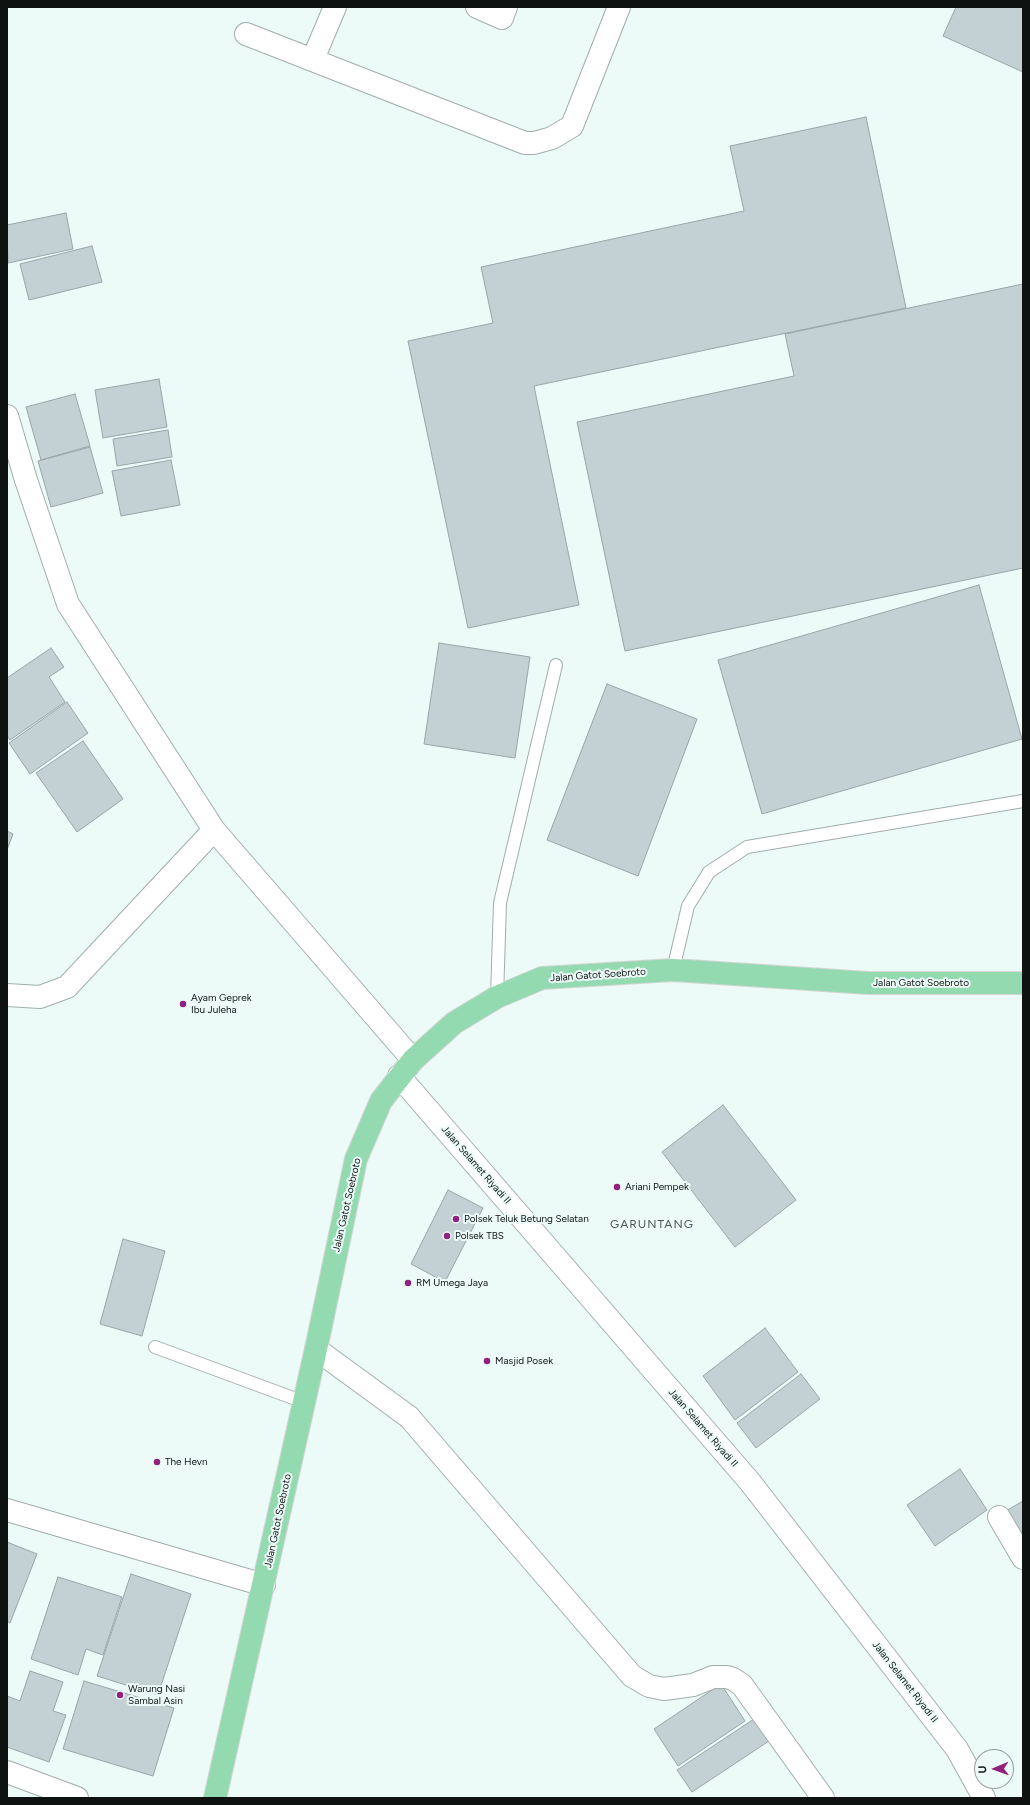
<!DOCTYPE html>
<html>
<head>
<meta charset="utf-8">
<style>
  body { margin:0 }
  #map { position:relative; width:1030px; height:1805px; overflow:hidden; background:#ecfbf8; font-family:Figtree,sans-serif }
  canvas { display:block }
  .frame { position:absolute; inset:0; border:8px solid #0e1312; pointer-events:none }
  .north { position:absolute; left:974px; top:1749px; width:40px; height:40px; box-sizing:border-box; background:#ecfbf8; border:1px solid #939e9c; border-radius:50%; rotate:268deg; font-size:11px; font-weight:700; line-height:16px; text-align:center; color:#0e1312 }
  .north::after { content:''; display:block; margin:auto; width:14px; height:18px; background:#931f7e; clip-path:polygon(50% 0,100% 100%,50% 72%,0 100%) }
</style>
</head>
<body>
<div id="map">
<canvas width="1030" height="1805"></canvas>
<div class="frame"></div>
<div class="north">U</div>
</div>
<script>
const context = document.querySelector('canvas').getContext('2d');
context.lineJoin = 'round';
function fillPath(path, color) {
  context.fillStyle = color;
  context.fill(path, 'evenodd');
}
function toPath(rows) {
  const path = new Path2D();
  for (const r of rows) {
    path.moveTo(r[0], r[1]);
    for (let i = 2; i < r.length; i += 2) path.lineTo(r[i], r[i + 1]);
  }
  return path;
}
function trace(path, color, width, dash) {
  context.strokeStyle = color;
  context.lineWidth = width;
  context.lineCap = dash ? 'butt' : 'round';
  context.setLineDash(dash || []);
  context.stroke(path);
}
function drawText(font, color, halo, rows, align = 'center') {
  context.font = font + ' Figtree,sans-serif';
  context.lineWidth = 4;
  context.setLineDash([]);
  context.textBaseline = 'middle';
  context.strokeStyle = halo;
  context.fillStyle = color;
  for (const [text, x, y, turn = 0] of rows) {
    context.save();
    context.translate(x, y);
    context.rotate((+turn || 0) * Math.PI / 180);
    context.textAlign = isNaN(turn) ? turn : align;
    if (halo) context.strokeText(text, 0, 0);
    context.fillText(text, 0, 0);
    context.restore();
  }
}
const building = toPath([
  [956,7,1023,7,1023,72,943,36,956,7],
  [866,117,906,308,534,386,579,605,468,628,408,341,493,323,481,267,744,211,730,146,866,117],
  [66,213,73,249,8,263,7,225,66,213],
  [92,246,102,282,29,300,20,264,92,246],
  [1023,284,1023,568,625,651,577,422,794,376,785,334,1023,284],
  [159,379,167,427,103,438,95,390,159,379],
  [75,394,90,446,41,460,26,407,75,394],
  [168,430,172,457,117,466,113,439,168,430],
  [90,447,103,493,51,507,38,461,90,447],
  [171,460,180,505,121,516,112,471,171,460],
  [979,585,1022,739,762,814,718,660,979,585],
  [439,643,530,657,515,758,424,744,439,643],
  [51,648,64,667,49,677,65,702,10,740,7,736,7,678,51,648],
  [607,684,697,719,638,876,547,840,607,684],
  [67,702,88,733,30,774,9,743,67,702],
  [83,741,123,799,77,832,36,773,83,741],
  [7,831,13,834,7,850,7,831],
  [723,1105,796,1200,735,1247,662,1152,723,1105],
  [448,1190,483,1208,445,1282,411,1264,448,1190],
  [123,1239,165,1251,142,1336,100,1324,123,1239],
  [765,1328,798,1372,735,1420,703,1376,765,1328],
  [801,1374,820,1399,756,1448,737,1423,801,1374],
  [960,1469,987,1510,935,1546,907,1505,960,1469],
  [1023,1501,1023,1541,1006,1511,1023,1501],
  [7,1542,37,1554,10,1623,7,1621,7,1542],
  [131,1574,191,1594,158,1695,97,1676,131,1574],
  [58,1577,122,1597,103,1655,86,1649,78,1675,31,1659,58,1577],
  [30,1671,63,1682,53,1711,66,1715,49,1762,7,1747,7,1696,20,1701,30,1671],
  [84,1681,174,1708,153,1776,63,1749,84,1681],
  [721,1684,745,1721,678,1766,654,1729,721,1684],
  [757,1717,772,1739,692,1792,677,1770,757,1717]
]);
fillPath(building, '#c3d1d4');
trace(building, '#98a5a9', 1);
const service = toPath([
  [673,970,688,906,709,872,747,847,1023,801],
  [497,997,500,903,556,665],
  [155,1347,304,1402]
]);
const minor = toPath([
  [477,7,502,18,506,7],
  [246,34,525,143,534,143,552,138,572,126,619,7],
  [313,59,335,7],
  [7,416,26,480,68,604,214,830,413,1060],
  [7,995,40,997,67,987,214,830],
  [399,1076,750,1482,957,1749,984,1798],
  [316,1349,409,1417,632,1676,649,1686,664,1689,693,1685,713,1677,727,1677,733,1679,742,1685,823,1798],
  [7,1510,264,1585],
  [999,1517,1023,1558],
  [7,1772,77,1798]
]);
const primary = toPath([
  [215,1798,316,1349,356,1159,381,1101,413,1060,454,1023,497,997,542,978,673,970,868,983,1023,983]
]);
trace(service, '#a0aeab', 14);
trace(minor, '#a0aeab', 24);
trace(primary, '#d4d5d4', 24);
trace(service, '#fff', 12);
trace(minor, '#fff', 22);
trace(primary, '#94dab0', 22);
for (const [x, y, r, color] of [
  [183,1004,4,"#931f7e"],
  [617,1187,4,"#931f7e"],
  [456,1219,4,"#931f7e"],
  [447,1236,4,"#931f7e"],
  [408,1283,4,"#931f7e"],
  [487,1361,4,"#931f7e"],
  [157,1462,4,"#931f7e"],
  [120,1695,4,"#931f7e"]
]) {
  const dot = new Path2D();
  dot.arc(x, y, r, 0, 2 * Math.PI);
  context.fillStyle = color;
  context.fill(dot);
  trace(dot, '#ecfbf8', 1.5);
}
drawText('10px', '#0e1312', '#ecfbf8', [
  ["Jalan Gatot Soebroto",598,975,-4],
  ["Jalan Gatot Soebroto",921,983],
  ["Jalan Selamet Riyadi II",476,1165,49],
  ["Jalan Gatot Soebroto",347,1205,-77],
  ["Jalan Selamet Riyadi II",703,1428,49],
  ["Jalan Gatot Soebroto",278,1521,-78],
  ["Jalan Selamet Riyadi II",905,1682,52]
]);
drawText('10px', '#0e1312', '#ecfbf8', [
  ["Ayam Geprek",191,998],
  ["Ibu Juleha",191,1010],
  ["Ariani Pempek",625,1187],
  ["Polsek Teluk Betung Selatan",464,1219],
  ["Polsek TBS",455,1236],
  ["RM Umega Jaya",416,1283],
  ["Masjid Posek",495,1361],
  ["The Hevn",165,1462],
  ["Warung Nasi",128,1689],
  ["Sambal Asin",128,1701]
], 'left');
context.letterSpacing = '1px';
drawText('12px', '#4b5755', '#ecfbf8', [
  ["GARUNTANG",652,1224]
]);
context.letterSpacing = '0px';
</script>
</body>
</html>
